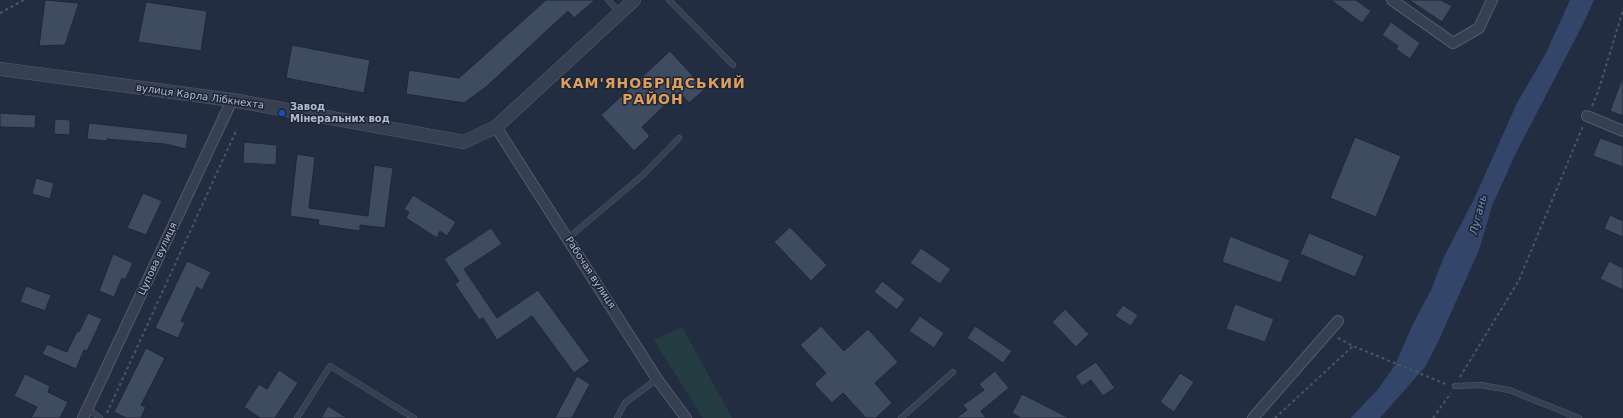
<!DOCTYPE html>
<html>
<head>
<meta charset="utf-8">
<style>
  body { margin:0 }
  canvas { display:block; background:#222d41 }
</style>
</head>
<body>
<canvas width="1623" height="418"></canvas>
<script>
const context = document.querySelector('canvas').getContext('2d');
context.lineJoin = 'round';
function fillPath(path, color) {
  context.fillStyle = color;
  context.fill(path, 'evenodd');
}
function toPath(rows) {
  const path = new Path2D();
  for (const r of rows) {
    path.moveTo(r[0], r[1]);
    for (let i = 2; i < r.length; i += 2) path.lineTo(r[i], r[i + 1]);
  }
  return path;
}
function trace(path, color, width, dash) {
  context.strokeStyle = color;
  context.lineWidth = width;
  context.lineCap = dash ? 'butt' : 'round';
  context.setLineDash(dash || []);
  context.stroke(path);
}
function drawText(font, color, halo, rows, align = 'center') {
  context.font = font + ' "DejaVu Sans",sans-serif';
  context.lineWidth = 3;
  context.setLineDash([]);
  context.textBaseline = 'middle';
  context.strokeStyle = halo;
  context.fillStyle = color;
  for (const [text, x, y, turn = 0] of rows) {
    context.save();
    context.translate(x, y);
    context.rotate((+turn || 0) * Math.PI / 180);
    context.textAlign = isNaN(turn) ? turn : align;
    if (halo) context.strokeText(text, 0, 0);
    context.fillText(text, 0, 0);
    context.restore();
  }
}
fillPath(toPath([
  [682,327,732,418,703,418,654,340]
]), '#243d42');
fillPath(toPath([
  [1570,0,1594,0,1583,24,1516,153,1492,206,1479,250,1438,342,1425,367,1380,418,1351,418,1379,388,1395,365,1413,324,1431,290,1443,259,1475,197,1517,103,1546,53]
]), '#334568');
const building = toPath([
  [45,0,79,3,65,45,39,46,45,0],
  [546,0,595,0,574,18,568,11,486,87,464,103,406,94,409,70,459,78,546,0],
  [1331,0,1356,0,1371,11,1362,23,1331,0],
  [1409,0,1441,0,1452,6,1442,22,1409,0],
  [146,2,207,11,201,51,138,42,146,2],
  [1391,22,1420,43,1410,59,1396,49,1398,46,1382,35,1391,22],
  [292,45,370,60,364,93,286,78,292,45],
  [670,51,705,89,689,103,679,92,642,127,650,136,634,151,601,115,670,51],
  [1622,79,1623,79,1623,116,1610,111,1622,79],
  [0,113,36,115,35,128,0,127,0,113],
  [55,119,70,120,70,135,54,134,55,119],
  [89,123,188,134,186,149,165,144,107,139,107,141,87,139,89,123],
  [1355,137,1401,156,1376,217,1330,198,1355,137],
  [1600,138,1623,146,1623,167,1593,156,1600,138],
  [244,142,277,145,276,165,243,163,244,142],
  [297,154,315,157,309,208,368,216,374,165,393,168,385,228,360,225,360,231,318,225,319,220,290,216,297,154],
  [36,178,54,183,50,199,32,194,36,178],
  [143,193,162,201,146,235,127,228,143,193],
  [413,195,456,222,447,236,440,231,437,238,406,218,409,212,404,209,413,195],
  [1610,215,1623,221,1623,237,1604,229,1610,215],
  [790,227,827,265,811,281,774,242,790,227],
  [491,228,502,244,464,269,497,318,538,290,590,361,574,373,532,316,497,340,483,318,479,320,455,284,459,281,444,259,491,228],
  [1309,233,1364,256,1355,277,1300,254,1309,233],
  [1230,236,1290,260,1281,283,1222,262,1230,236],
  [921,248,951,269,940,284,910,263,921,248],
  [113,254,133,263,125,280,122,278,114,297,99,291,113,254],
  [187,261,211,272,202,290,197,287,181,321,185,323,178,338,155,328,187,261],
  [1609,261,1623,268,1623,290,1600,279,1609,261],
  [882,281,905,299,897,310,874,292,882,281],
  [26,286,51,295,45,311,20,302,26,286],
  [1235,304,1274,319,1265,342,1226,329,1235,304],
  [1123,305,1138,315,1131,326,1115,316,1123,305],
  [1065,309,1089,334,1076,347,1052,322,1065,309],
  [88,313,102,319,87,351,84,350,76,369,42,354,47,344,67,352,77,331,79,332,88,313],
  [920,316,944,333,934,348,909,331,920,316],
  [821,326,844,351,868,329,898,362,875,383,892,403,876,418,866,418,843,393,832,403,814,384,826,373,800,345,821,326],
  [975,326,1012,351,1003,363,967,338,975,326],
  [146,348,165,358,141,405,146,407,141,418,126,418,114,412,146,348],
  [1096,362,1115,388,1103,396,1091,380,1082,386,1075,376,1096,362],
  [279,370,298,383,275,418,260,418,244,407,259,384,267,389,279,370],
  [995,371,1009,388,981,411,986,418,956,418,967,410,963,405,984,390,979,384,995,371],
  [1180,373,1194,382,1174,412,1160,402,1180,373],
  [25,374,50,386,48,392,68,402,60,418,31,418,37,407,14,396,25,374],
  [577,376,590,384,572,418,555,418,577,376],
  [1022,394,1069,418,1021,418,1012,413,1022,394],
  [328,406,347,418,321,418,328,406]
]);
fillPath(building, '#3e4b61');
trace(building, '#1e2738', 1);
const service = toPath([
  [608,0,619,12],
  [669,0,733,65],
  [567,239,643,175,679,138],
  [1455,386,1481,385,1509,390,1579,418],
  [88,409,100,418],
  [297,418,330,366,414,418],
  [617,418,625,403,657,379],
  [901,418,953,372]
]);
const minor = toPath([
  [1392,0,1453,43,1479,28,1492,0],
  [1587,116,1623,131],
  [496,127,657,379,686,418],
  [83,418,232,100],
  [1253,418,1338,321]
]);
const tertiary = toPath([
  [0,69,232,100,464,142,496,127,634,0]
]);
trace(service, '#525b6c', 6);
trace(minor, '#525b6c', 12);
trace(tertiary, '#525b6c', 14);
trace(toPath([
  [0,13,24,0],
  [1592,106,1598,92,1623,10],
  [1338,338,1353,346,1448,385],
  [1460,377,1519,280,1583,126],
  [107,413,237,129],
  [1275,418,1353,346],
  [1433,418,1451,393]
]), '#435a5f', 2, [3, 3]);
trace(service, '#374051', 5);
trace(minor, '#374051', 10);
trace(tertiary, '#374051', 13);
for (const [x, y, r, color] of [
  [282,113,4,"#1a4fb4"]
]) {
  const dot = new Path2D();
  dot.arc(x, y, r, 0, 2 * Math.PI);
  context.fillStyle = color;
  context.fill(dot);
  trace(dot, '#1c2536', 1.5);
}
drawText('10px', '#b3bbcc', '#1c2536', [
  ["вулиця Карла Лібкнехта",200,97,8],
  ["Цупова вулиця",158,259,-65],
  ["Рабочая вулиця",590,273,57]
]);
drawText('bold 10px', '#b3bbcc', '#1c2536', [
  ["Завод",290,107],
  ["Мінеральних вод",290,119]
], 'left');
drawText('italic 11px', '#788eb6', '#1c2536', [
  ["Лугань",1479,215,-76]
]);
context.letterSpacing = '1px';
drawText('bold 14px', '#e09e5a', '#1c2536', [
  ["КАМ'ЯНОБРІДСЬКИЙ",653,84],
  ["РАЙОН",653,100]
]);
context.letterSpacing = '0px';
</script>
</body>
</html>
